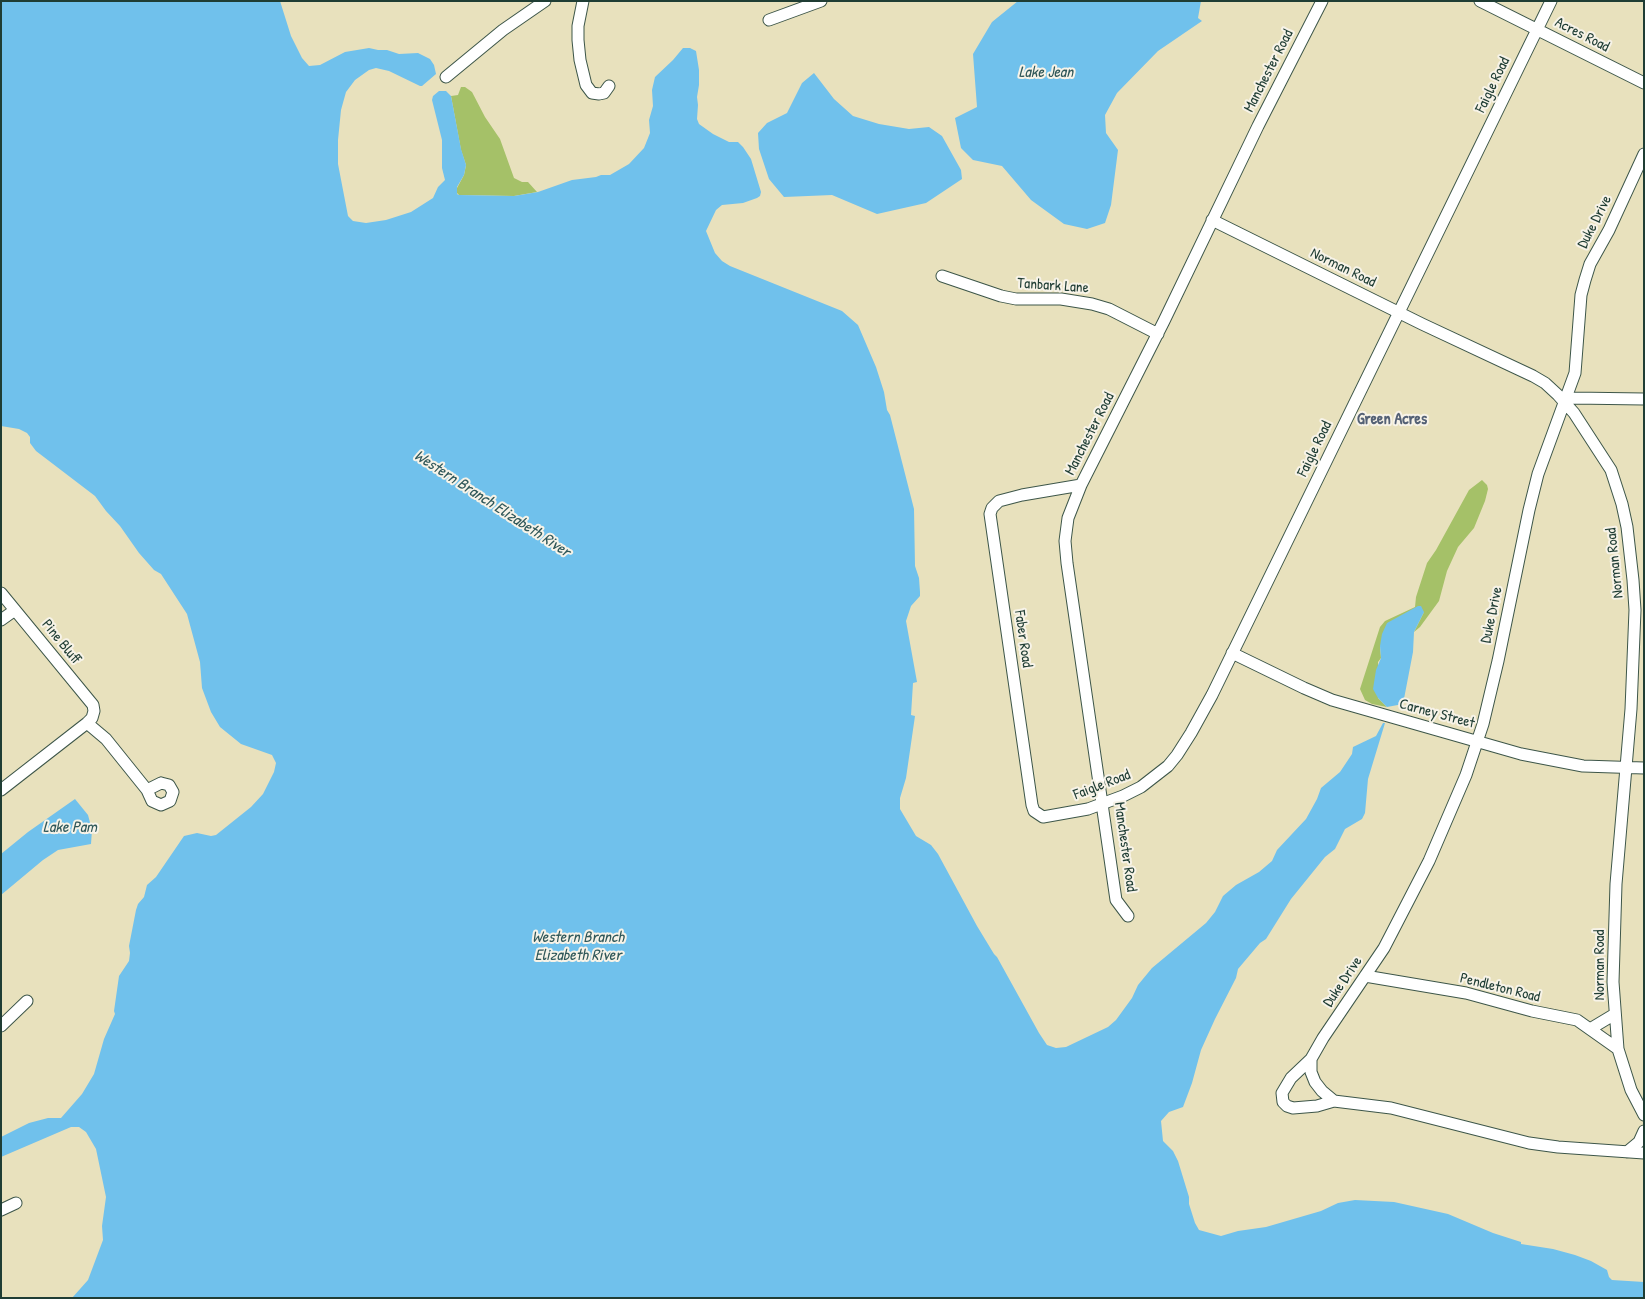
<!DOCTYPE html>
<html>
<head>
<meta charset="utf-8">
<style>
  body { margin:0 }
  #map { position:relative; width:1645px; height:1299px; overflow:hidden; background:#e8e1bd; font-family:"Patrick Hand",sans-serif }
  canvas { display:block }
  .frame { position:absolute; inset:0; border:2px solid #1f3d34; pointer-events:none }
</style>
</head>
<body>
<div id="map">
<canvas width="1645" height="1299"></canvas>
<div class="frame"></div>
</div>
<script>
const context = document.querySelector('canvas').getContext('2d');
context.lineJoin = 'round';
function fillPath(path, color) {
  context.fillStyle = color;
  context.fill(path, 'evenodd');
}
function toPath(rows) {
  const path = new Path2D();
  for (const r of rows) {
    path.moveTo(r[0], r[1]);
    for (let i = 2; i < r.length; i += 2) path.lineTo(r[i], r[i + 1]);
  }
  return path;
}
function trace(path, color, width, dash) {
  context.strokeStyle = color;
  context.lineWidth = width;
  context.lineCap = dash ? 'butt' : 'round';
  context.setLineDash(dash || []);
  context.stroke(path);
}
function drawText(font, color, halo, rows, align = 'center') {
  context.font = font + ' "Patrick Hand",sans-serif';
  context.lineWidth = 4;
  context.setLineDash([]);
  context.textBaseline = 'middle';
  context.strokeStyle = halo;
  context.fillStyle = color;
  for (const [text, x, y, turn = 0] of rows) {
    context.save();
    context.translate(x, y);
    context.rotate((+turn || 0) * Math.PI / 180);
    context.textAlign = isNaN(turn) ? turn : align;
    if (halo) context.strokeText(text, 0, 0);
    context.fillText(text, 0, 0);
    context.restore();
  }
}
fillPath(toPath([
  [461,87,465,87,472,92,485,117,500,139,514,178,522,182,528,182,537,192,514,196,459,195,457,193,457,188,464,175,466,165,461,150,451,96,458,95],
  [1482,480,1487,485,1488,489,1485,501,1474,528,1458,547,1447,571,1439,601,1420,627,1414,632,1424,612,1380,646,1381,658,1378,662,1378,698,1387,707,1372,704,1365,700,1360,689,1380,627,1385,621,1415,607,1416,597,1427,563,1436,550,1469,490]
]), '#a5c168');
fillPath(toPath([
  [1,1,280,1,291,36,302,58,309,66,320,65,345,52,369,48,378,50,387,50,399,54,418,53,430,59,434,65,436,74,422,86,420,86,389,71,376,68,369,70,355,80,346,92,341,110,338,140,338,164,348,216,353,221,366,223,386,220,411,212,433,198,438,187,445,180,442,168,442,140,432,100,433,96,439,91,446,91,451,96,461,149,466,165,464,175,457,187,457,194,459,195,514,196,538,192,572,180,596,177,601,175,610,175,629,164,644,148,650,133,649,120,653,106,652,90,655,77,673,60,683,48,690,48,696,51,699,70,699,85,697,97,698,105,697,119,699,124,713,134,729,142,738,142,743,147,751,159,761,192,760,196,757,198,743,203,722,205,716,210,706,231,715,253,722,261,730,266,842,311,858,325,876,367,884,392,887,410,890,415,914,509,915,566,919,578,920,592,920,596,911,606,906,621,917,682,913,683,911,715,915,716,906,778,900,798,900,809,916,836,931,845,938,854,977,926,994,954,997,957,1039,1033,1047,1045,1056,1048,1066,1047,1108,1027,1116,1020,1132,998,1138,985,1152,968,1206,923,1215,912,1223,896,1236,885,1259,872,1272,861,1277,850,1306,819,1317,799,1321,788,1340,772,1352,754,1353,747,1376,736,1383,723,1385,723,1368,779,1365,813,1362,819,1345,829,1335,849,1325,857,1291,899,1266,939,1260,943,1238,969,1236,978,1215,1019,1201,1050,1192,1083,1183,1107,1169,1112,1161,1121,1163,1141,1173,1151,1178,1161,1189,1197,1189,1204,1195,1223,1199,1230,1221,1236,1238,1231,1266,1227,1321,1211,1338,1203,1355,1200,1394,1202,1448,1214,1493,1233,1521,1242,1521,1244,1553,1249,1575,1255,1591,1261,1607,1270,1609,1277,1612,1280,1644,1282,1644,1298,72,1298,88,1280,103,1240,102,1226,106,1197,96,1149,86,1132,79,1127,71,1127,1,1157,1,1137,29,1123,48,1118,61,1118,82,1094,94,1074,104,1039,115,1014,114,1011,119,976,129,961,130,953,129,946,136,910,138,904,144,897,147,885,156,877,184,836,197,833,211,836,216,835,251,807,263,794,274,772,276,763,272,755,241,744,220,727,211,712,202,688,200,662,187,614,161,574,154,570,139,553,120,526,106,511,95,496,36,451,30,443,30,437,27,433,19,429,1,426],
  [1018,1,1201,1,1198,18,1202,21,1158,51,1117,93,1105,115,1106,133,1118,150,1111,205,1105,223,1087,229,1064,224,1031,200,1002,166,973,160,961,148,955,118,977,107,973,54,992,22],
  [814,73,834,99,853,116,879,124,909,129,929,127,942,136,961,170,962,179,926,203,877,214,832,195,784,197,769,179,759,149,758,133,767,123,787,113,802,83],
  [1418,606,1421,606,1424,612,1414,632,1413,652,1403,704,1387,707,1378,698,1373,689,1376,670,1381,658,1380,646,1382,634,1387,623],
  [75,799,88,815,92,830,91,844,58,850,43,860,1,895,1,854,28,832]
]), '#70c1ec');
const minor = toPath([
  [583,1,578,26,578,40,580,60,586,85,592,93,599,94,604,93,609,86],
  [1480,1,1644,83],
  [769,20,821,1],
  [446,77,503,30,545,1],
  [1212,220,1422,324,1533,376,1545,383,1558,395,1574,413,1611,470,1622,504,1627,527,1633,580,1635,610,1631,709,1616,884,1613,982,1618,1049,1631,1090,1644,1115],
  [942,276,1001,296,1016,299,1061,299,1092,304,1109,309,1158,334],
  [1565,401,1573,398,1644,399],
  [1081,485,1022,495,999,501,992,508,990,514,1032,805,1034,811,1043,817,1088,809,1123,796,1141,787,1168,766,1177,755,1191,733,1212,695,1551,1],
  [1,593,93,705,94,711,92,718,87,723,1,790],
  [1,620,15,610],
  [1232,653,1304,688,1332,700,1521,754,1583,766,1644,768],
  [87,723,106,739,147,790],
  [161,783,169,785,173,792,170,801,161,805,152,801,147,790,161,783],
  [1128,916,1116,900,1067,563,1065,541,1068,518,1081,485,1164,321,1258,126,1322,1],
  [1365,976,1466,993,1532,1011,1577,1020,1618,1049],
  [1,1026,27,1001],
  [1590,1029,1615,1014],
  [1311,1059,1311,1072,1315,1082,1322,1091,1334,1101,1391,1108,1529,1143,1558,1147,1644,1153],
  [1334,1101,1317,1106,1293,1108,1287,1106,1283,1102,1282,1093,1291,1078,1311,1059,1323,1038,1384,948,1429,861,1466,775,1483,724,1498,661,1529,510,1538,474,1575,373,1581,295,1585,280,1590,264,1609,230,1644,154],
  [1627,1152,1639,1142,1644,1131],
  [1,1210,16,1203]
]);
trace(minor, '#3d5649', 13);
trace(minor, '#fff', 11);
drawText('15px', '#1f3d34', '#f7f3e8', [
  ["Acres Road",1582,35,27],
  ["Manchester Road",1269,71,-63],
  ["Faigle Road",1493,85,-64],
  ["Duke Drive",1595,222,-63],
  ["Norman Road",1343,268,26],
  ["Tanbark Lane",1053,286,4],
  ["Manchester Road",1090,434,-63],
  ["Faigle Road",1315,449,-64],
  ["Norman Road",1615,563,-96],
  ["Duke Drive",1492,615,-78],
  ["Faber Road",1023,639,82],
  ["Pine Bluff",61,642,51],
  ["Carney Street",1437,714,15],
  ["Faigle Road",1102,785,-21],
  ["Manchester Road",1125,847,82],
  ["Norman Road",1600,965,-90],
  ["Duke Drive",1343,982,-56],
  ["Pendleton Road",1500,988,14]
]);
drawText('italic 16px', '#2f5759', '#f7f3e8', [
  ["Lake Jean",1046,73],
  ["Western Branch Elizabeth River",492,504,33],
  ["Lake Pam",70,828],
  ["Western Branch",578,938],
  ["Elizabeth River",578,956]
]);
drawText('bold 16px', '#546175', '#f7f3e8', [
  ["Green Acres",1392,420]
]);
</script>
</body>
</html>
